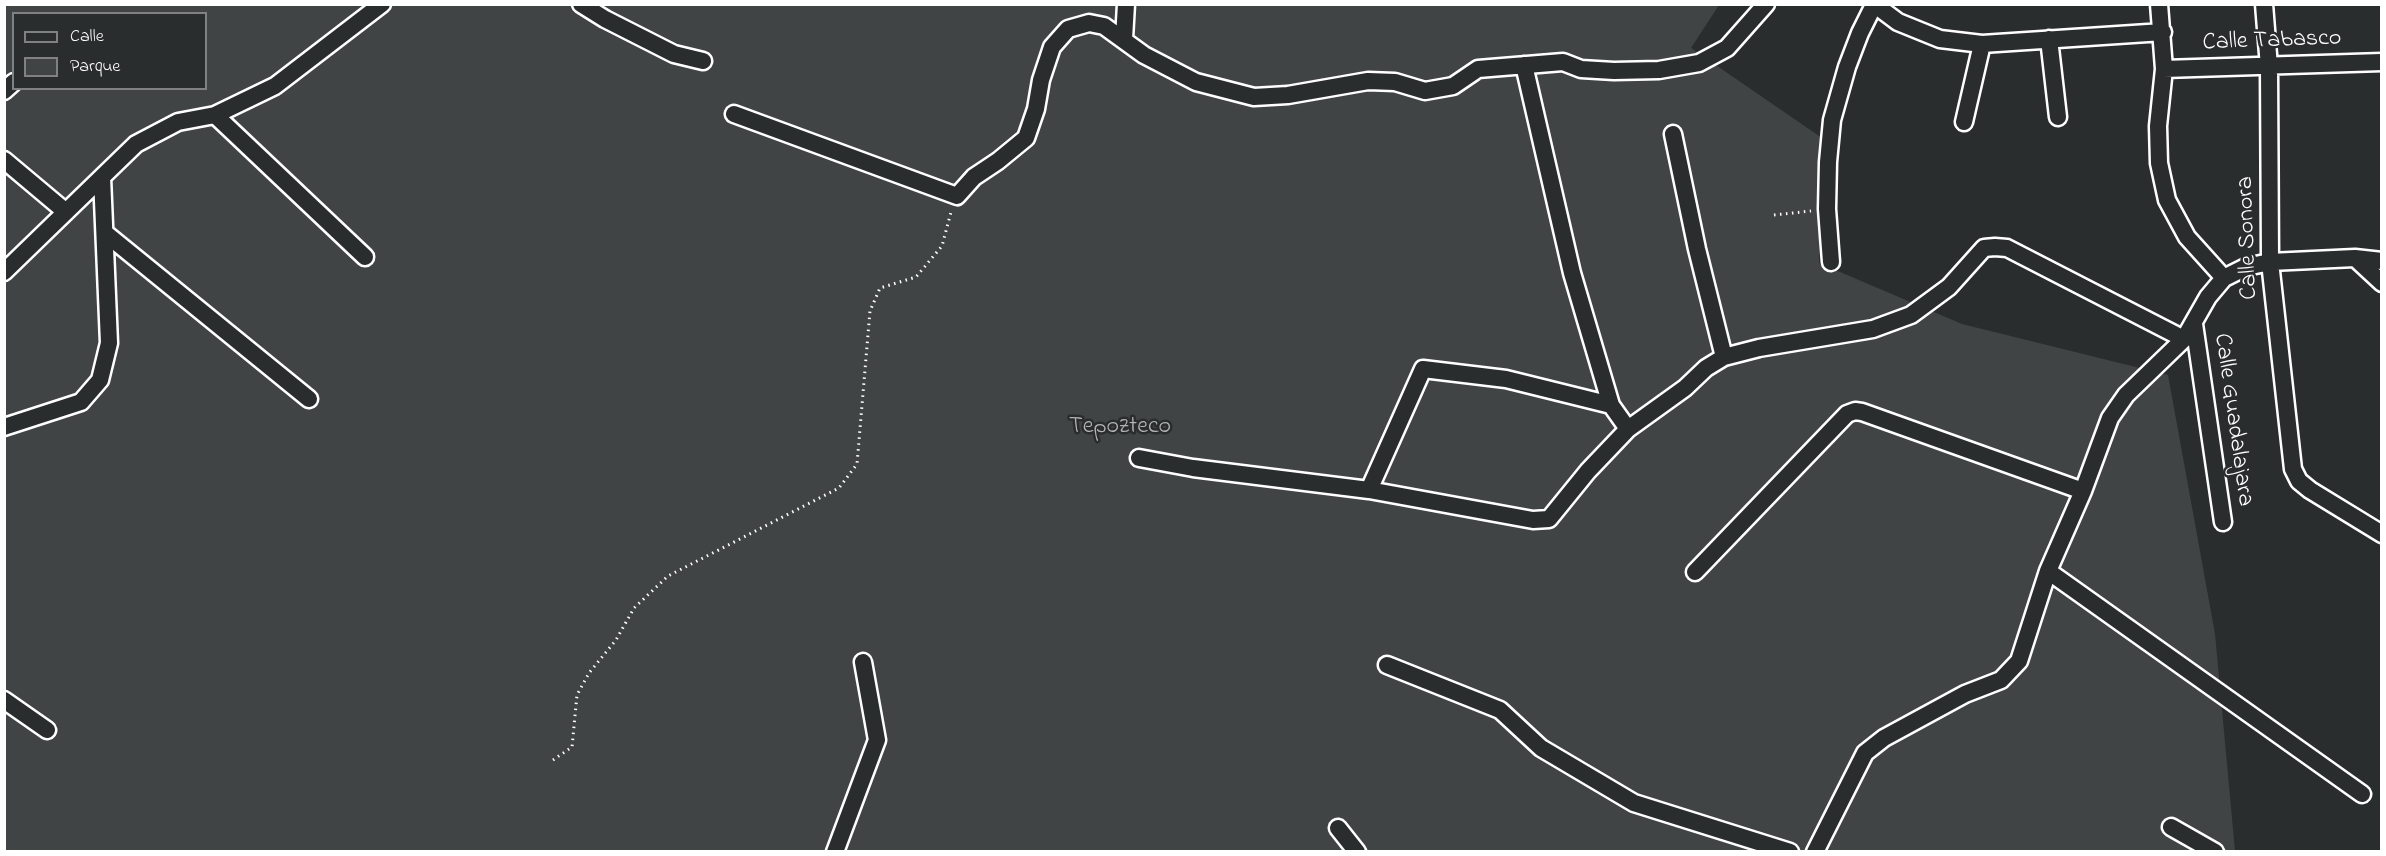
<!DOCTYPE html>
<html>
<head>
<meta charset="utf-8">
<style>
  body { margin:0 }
  #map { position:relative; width:2386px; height:856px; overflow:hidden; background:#2a2d2e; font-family:"Indie Flower",sans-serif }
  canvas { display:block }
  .frame { position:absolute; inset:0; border:6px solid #fff; pointer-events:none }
  .legend { position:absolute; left:12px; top:12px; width:195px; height:78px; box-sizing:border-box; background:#2a2d2e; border:2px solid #7f8182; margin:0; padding:8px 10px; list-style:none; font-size:18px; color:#fff }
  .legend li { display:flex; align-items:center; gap:12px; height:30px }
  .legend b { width:30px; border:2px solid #7f8182 }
</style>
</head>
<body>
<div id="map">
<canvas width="2386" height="856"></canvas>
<div class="frame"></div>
<ul class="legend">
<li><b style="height:8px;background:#2a2d2e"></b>Calle</li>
<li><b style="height:16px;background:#414445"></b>Parque</li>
</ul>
</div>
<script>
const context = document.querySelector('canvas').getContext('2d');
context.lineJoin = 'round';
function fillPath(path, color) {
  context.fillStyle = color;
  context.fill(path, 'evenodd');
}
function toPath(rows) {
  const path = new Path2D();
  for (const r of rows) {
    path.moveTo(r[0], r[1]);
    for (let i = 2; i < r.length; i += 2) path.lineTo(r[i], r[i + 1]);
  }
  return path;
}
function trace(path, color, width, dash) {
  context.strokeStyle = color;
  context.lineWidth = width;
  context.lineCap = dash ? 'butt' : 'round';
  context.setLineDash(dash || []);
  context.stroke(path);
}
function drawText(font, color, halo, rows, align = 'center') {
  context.font = font + ' "Indie Flower",sans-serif';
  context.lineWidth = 5;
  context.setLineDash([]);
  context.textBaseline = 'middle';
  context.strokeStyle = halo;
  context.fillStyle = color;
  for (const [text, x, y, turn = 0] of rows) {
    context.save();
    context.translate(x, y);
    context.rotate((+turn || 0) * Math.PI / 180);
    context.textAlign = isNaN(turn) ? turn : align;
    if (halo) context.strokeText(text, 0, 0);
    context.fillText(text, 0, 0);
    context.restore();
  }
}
fillPath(toPath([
  [5,4,1719,5,1691,48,1822,138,1819,263,1962,324,2168,375,2215,634,2235,851,5,852],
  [14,14,206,14,206,88,14,88]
]), '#414445');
const minor = toPath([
  [581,4,605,19,674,54,703,61],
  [1874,4,1898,22,1940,39,1982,44,2163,32],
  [2159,4,2164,69,2158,126,2159,163,2167,200,2187,237,2224,278],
  [2264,4,2269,67,2270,262,2293,469,2299,481,2310,490,2382,534],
  [1124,39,1126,4],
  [2049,39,2058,117],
  [1524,65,1572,273,1611,405],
  [2164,69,2382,62],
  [4,91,14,82],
  [734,114,957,196,974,177,998,161,1026,138,1036,109,1041,80,1052,47,1068,29,1089,23,1104,26,1144,55,1196,82,1254,97,1288,95,1368,81,1395,82,1425,91,1453,86,1478,69,1563,62,1581,69,1614,71,1659,70,1699,63,1727,48,1766,4],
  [215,115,365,257],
  [1964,122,1982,44],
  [1673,134,1697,249,1724,357],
  [4,160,66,212],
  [105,233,309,399],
  [2355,258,2382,283],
  [1831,262,1827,209,1828,162,1832,120,1847,67,1860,33,1874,5],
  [4,272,136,144,178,122,215,115,275,86,382,4],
  [2194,324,2223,522],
  [4,427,81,402,100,380,109,343,102,177],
  [1139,458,1193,468,1369,490,1533,520,1549,519,1588,471,1628,429,1685,388,1706,368,1724,357,1759,348,1873,329,1911,315,1949,287,1984,248,1995,247,2007,248,2184,339],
  [1369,490,1423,369,1506,379,1611,405,1628,429],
  [2048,571,2362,794],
  [1695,572,1847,414,1855,411,1862,412,2083,491],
  [1387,665,1500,710,1541,748,1634,803,1790,852],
  [4,700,47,730],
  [2171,827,2215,852],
  [1338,828,1357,852],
  [835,852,877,740,863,662],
  [1815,852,1865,753,1884,738,1965,694,2001,680,2019,661,2048,571,2083,491,2110,418,2126,395,2184,339,2208,297,2224,278,2246,267,2270,262,2355,258,2382,261]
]);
trace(minor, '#fff', 21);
trace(toPath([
  [1774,215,1811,211],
  [553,760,572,747,577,695,589,673,616,640,634,608,668,576,839,488,857,464,870,311,880,288,916,277,942,246,951,212]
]), '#fff', 3, [1.5, 4.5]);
trace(minor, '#2a2d2e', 16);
drawText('24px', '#fff', '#2a2d2e', [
  ["Calle Tabasco",2272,42,-2],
  ["Calle Sonora",2249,238,-92],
  ["Calle Guadalajara",2232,420,82]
]);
drawText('24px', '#b3b4b5', '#2a2d2e', [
  ["Tepozteco",1120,428]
]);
</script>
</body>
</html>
